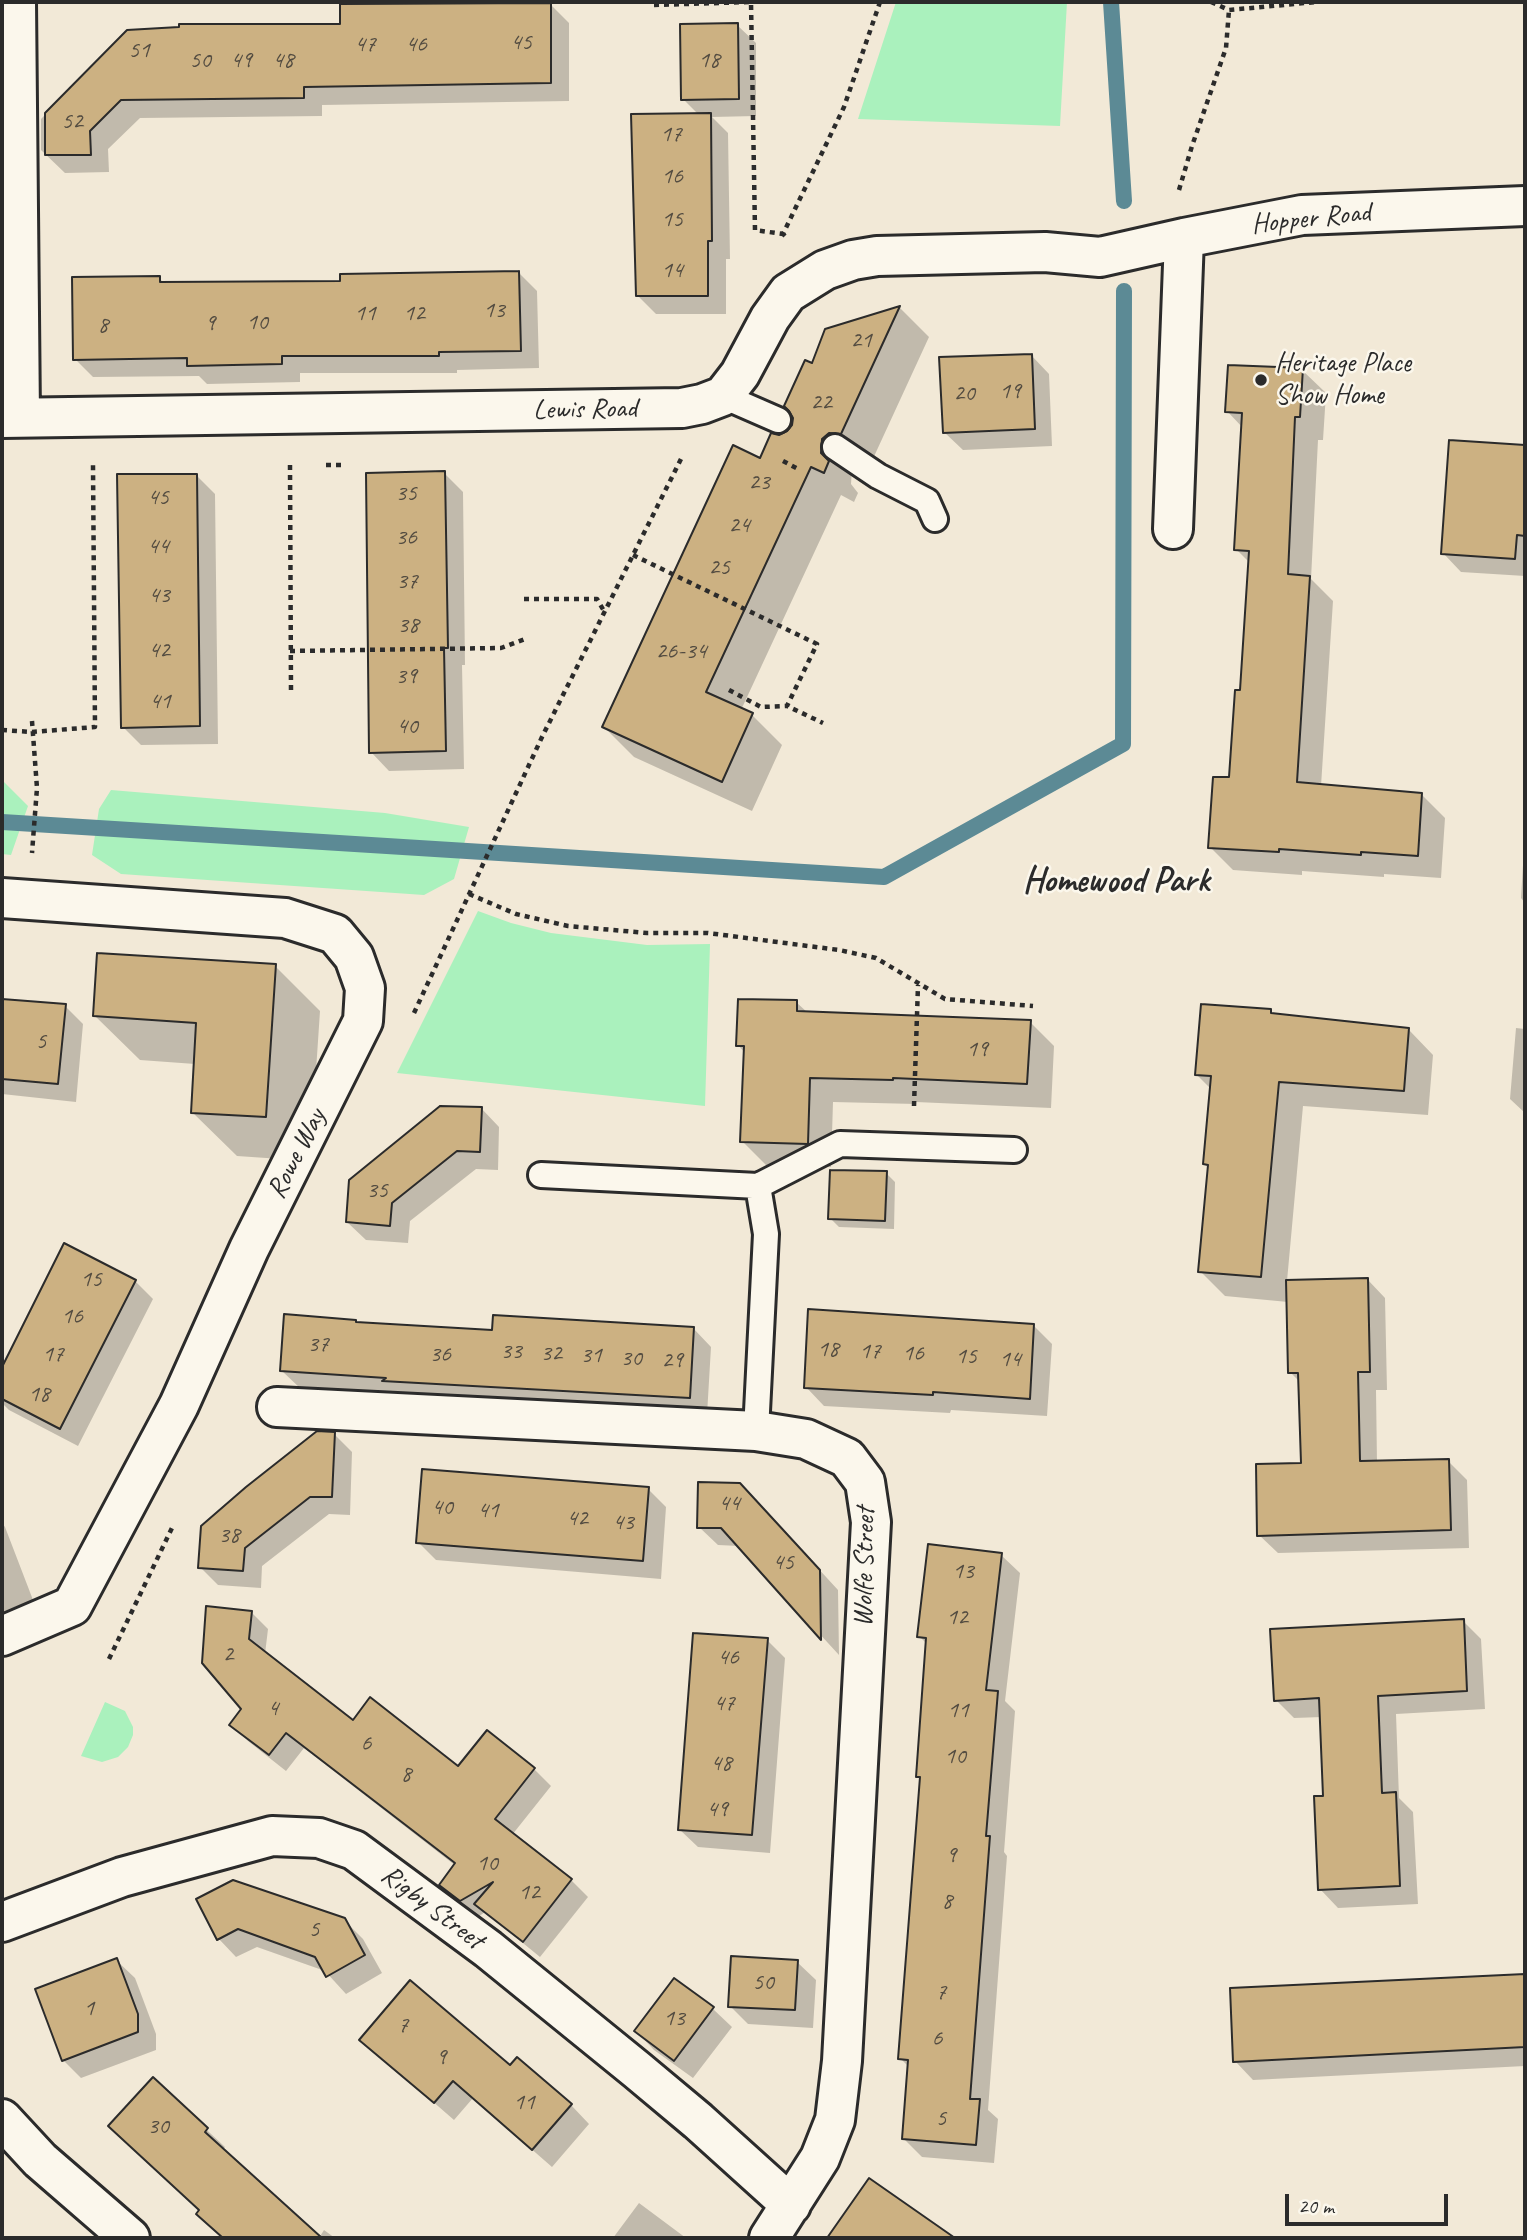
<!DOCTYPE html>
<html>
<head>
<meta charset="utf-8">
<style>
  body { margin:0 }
  #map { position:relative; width:1527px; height:2240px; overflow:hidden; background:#f2e9d7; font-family:Caveat,sans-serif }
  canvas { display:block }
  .frame { position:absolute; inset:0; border:4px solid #2b2b2b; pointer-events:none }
  .scale { position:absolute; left:1285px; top:2194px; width:163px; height:32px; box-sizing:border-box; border:4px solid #2b2b2b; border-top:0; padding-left:9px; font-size:21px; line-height:24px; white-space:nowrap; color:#2b2b2b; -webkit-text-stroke:5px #fbf7ec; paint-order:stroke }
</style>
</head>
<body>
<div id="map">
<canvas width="1527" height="2240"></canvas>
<div class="frame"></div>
<div class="scale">20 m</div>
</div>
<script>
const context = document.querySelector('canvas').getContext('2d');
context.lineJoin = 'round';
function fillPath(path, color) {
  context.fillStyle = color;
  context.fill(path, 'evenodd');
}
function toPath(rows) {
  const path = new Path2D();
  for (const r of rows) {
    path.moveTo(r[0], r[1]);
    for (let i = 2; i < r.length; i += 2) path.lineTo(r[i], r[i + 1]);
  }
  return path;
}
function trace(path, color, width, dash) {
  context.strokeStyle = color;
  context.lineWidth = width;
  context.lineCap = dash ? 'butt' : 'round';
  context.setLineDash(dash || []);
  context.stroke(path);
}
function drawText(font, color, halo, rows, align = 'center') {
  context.font = font + ' Caveat,sans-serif';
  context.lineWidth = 5;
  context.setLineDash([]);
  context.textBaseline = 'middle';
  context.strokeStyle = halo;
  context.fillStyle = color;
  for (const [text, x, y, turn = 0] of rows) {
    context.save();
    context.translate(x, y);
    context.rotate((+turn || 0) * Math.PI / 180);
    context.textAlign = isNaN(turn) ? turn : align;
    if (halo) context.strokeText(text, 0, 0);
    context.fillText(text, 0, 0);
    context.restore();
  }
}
fillPath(toPath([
  [896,2,1067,2,1060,126,858,119],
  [2,780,28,806,11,855,2,854],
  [111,790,385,813,469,827,454,879,424,895,121,874,92,855,99,809],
  [478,911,511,923,551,933,647,945,710,944,705,1106,397,1073],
  [105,1702,125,1711,133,1727,133,1735,128,1747,118,1757,102,1762,81,1756]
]), '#aaf1bd');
fillPath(toPath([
  [550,4,569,23,569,101,322,105,322,116,140,118,108,149,109,172,65,173,41,150,41,119,128,31,341,26],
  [737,25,756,43,756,116,712,117,728,133,730,259,726,259,726,314,656,314,638,296,699,115,683,99],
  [519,273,537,291,539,368,457,370,457,373,300,373,300,382,207,384,199,376,93,377,75,359,159,278,165,284,342,283],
  [900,308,929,337,871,463,852,469,851,484,858,493,854,502,841,495,741,710,752,715,782,745,752,811,634,757,604,727,761,460,779,437,788,433,794,426,813,366,827,331],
  [1031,355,1049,374,1052,446,963,450,944,432],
  [1302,370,1326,393,1323,440,1318,440,1311,579,1333,601,1321,786,1422,795,1445,818,1441,878,1384,874,1384,877,1302,871,1302,875,1233,870,1210,847,1231,779,1241,692,1250,563,1236,549,1243,428,1227,411],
  [1451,442,1525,447,1525,576,1461,572,1443,553],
  [444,473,463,492,465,665,462,665,464,769,389,771,371,752],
  [196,475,215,494,218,744,141,745,123,727],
  [1525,832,1525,903,1521,898],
  [275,966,320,1011,310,1161,237,1156,192,1112,195,1064,140,1060,95,1016],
  [2,1000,65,1006,83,1024,76,1102,2,1094],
  [796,1002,808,1013,1030,1022,1054,1046,1051,1108,916,1102,916,1104,833,1102,831,1167,766,1165,742,1141,745,1053,738,1045],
  [1270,1011,1274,1015,1409,1030,1433,1055,1428,1115,1303,1106,1287,1281,1367,1279,1385,1298,1387,1390,1376,1390,1377,1463,1448,1461,1467,1480,1469,1548,1278,1553,1259,1535,1303,1464,1300,1382,1290,1372,1288,1302,1225,1296,1200,1271,1210,1169,1205,1164,1211,1089,1196,1074],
  [1516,1028,1525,1029,1525,1113,1510,1099],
  [481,1108,499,1127,498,1170,476,1169,410,1221,408,1243,366,1240,347,1222],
  [886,1173,895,1182,894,1229,839,1227,830,1218],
  [65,1245,135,1281,153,1299,78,1446,9,1410,2,1403,2,1370],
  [356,1321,358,1324,494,1332,693,1328,711,1347,707,1415,301,1389,282,1371],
  [1034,1326,1052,1344,1047,1416,951,1410,950,1413,824,1406,806,1387],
  [334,1434,352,1452,350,1515,329,1514,262,1566,261,1588,218,1585,200,1567],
  [648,1489,666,1507,661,1579,436,1560,418,1542],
  [759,1504,838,1590,839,1655,739,1546,718,1545,699,1527],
  [2,1523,5,1527,33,1600,2,1612],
  [1001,1555,1020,1573,1005,1701,1015,1711,1004,1852,1007,1856,988,2110,998,2119,994,2163,922,2157,904,2139,910,2068,900,2058,921,1780,917,1776,927,1644,919,1636],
  [251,1612,268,1629,265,1654,353,1723,459,1768,487,1732,534,1769,551,1786,512,1835,571,1880,588,1897,540,1957,485,1912,478,1917,457,1902,441,1885,456,1866,304,1748,286,1771,248,1741,231,1724,243,1709,203,1662],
  [1463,1621,1481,1639,1485,1709,1396,1714,1399,1798,1413,1812,1418,1904,1338,1908,1320,1889,1325,1797,1322,1717,1294,1718,1276,1700],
  [767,1640,785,1658,770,1853,698,1847,679,1829],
  [198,1900,344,1920,363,1939,382,1973,346,1994,325,1971,257,1947,236,1957,218,1938],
  [116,1960,135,1978,156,2034,156,2050,81,2078,63,2060],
  [797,1962,816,1980,813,2028,748,2024,730,2006],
  [1525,1975,1525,2066,1253,2080,1235,2061,1232,1990],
  [675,1980,713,2009,732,2027,693,2078,654,2050,636,2031],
  [362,2040,510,2067,571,2105,589,2124,552,2167,473,2098,454,2120],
  [153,2080,225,2147,223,2150,319,2238,324,2230,335,2238,223,2238,198,2214,201,2211],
  [870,2180,933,2225,946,2238,830,2238],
  [639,2203,686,2238,613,2238]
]), '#0003');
trace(toPath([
  [1111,2,1124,201],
  [2,822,884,877,1123,744,1124,291]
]), '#5c8a95', 16);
const building = toPath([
  [551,3,551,83,304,87,304,98,121,100,90,131,91,155,45,155,45,113,127,30,179,27,179,24,340,24,340,4,551,3],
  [738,23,739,99,681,100,680,24,738,23],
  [711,113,712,241,708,241,708,296,636,296,631,114,711,113],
  [519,271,521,351,439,352,439,356,282,356,282,364,233,365,187,366,187,358,73,360,72,277,160,276,160,282,340,281,340,274,519,271],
  [900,306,841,434,829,433,822,439,821,453,829,461,824,473,811,467,706,692,753,713,722,782,602,727,733,445,760,458,771,433,779,435,787,431,792,425,793,418,789,411,784,406,805,360,812,363,825,329,900,306],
  [1032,354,1035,429,943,433,939,357,1032,354],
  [1228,365,1303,368,1300,417,1295,417,1288,574,1310,576,1297,782,1422,793,1418,856,1361,852,1361,855,1279,849,1279,852,1208,848,1213,777,1229,777,1235,690,1240,690,1249,551,1234,550,1242,413,1225,412,1228,365],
  [1449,440,1525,445,1525,536,1517,535,1515,559,1441,554,1449,440],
  [445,471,448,648,444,648,446,751,369,753,366,473,445,471],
  [117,474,197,474,200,726,121,728,117,474],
  [97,953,276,964,266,1117,191,1113,196,1023,93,1016,97,953],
  [2,999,66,1004,58,1084,2,1079,2,999],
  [738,999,797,1000,797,1011,1031,1020,1027,1084,893,1078,893,1080,810,1078,808,1144,740,1142,744,1046,736,1046,738,999],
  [1201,1004,1271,1009,1271,1013,1409,1028,1404,1091,1279,1082,1261,1277,1198,1272,1208,1165,1203,1164,1211,1076,1195,1075,1201,1004],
  [440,1106,482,1107,480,1152,457,1151,392,1203,390,1226,346,1222,349,1180,440,1106],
  [830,1170,887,1171,885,1221,828,1219,830,1170],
  [64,1243,136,1280,60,1429,2,1399,2,1367,64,1243],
  [1368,1278,1370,1372,1358,1372,1360,1461,1449,1459,1451,1530,1257,1536,1256,1464,1301,1463,1298,1373,1288,1373,1286,1280,1368,1278],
  [808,1309,1034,1324,1030,1399,933,1392,933,1395,804,1388,808,1309],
  [284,1314,356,1320,356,1322,492,1330,493,1315,694,1327,690,1398,382,1381,386,1378,280,1371,284,1314],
  [317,1431,335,1432,332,1497,310,1497,245,1548,243,1571,198,1568,201,1526,246,1487,317,1431],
  [422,1469,649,1487,643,1561,416,1543,422,1469],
  [698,1482,740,1483,820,1570,821,1640,721,1528,697,1528,698,1482],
  [928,1544,1002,1553,986,1690,998,1691,986,1836,990,1836,970,2099,980,2099,976,2145,902,2139,908,2060,898,2059,920,1777,916,1777,926,1638,917,1637,928,1544],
  [206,1606,252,1611,249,1639,353,1720,370,1697,458,1766,487,1730,535,1768,495,1819,572,1879,523,1942,474,1904,493,1882,460,1901,439,1885,455,1863,286,1733,269,1755,229,1725,241,1709,202,1663,206,1606],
  [1464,1619,1467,1691,1378,1696,1382,1793,1396,1792,1400,1886,1318,1890,1314,1796,1323,1796,1319,1698,1274,1701,1270,1629,1464,1619],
  [693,1633,768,1638,752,1835,678,1830,693,1633],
  [233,1880,345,1918,365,1955,326,1977,315,1957,238,1929,217,1940,196,1899,233,1880],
  [731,1956,798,1960,795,2010,728,2007,731,1956],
  [117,1958,138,2014,138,2032,62,2061,35,1989,117,1958],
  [1525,1974,1525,2047,1233,2062,1230,1988,1525,1974],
  [674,1978,714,2007,674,2061,634,2031,674,1978],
  [410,1980,510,2065,517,2057,572,2104,532,2150,453,2081,434,2103,359,2040,410,1980],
  [153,2077,208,2128,205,2132,322,2238,223,2238,196,2214,199,2210,108,2126,153,2077],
  [869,2178,955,2238,827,2238,869,2178]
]);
fillPath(building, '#ccb182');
trace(building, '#2b2b2b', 2);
const service = toPath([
  [723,396,778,420],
  [835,447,878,476,927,501,935,519],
  [541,1175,758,1186,840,1144,1014,1150],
  [756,1431,766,1234,758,1186]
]);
const minor = toPath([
  [16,2,20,417],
  [2,418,682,408,702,404,723,396,740,374,770,318,788,293,825,270,853,260,877,256,1045,252,1100,257,1184,238,1302,215,1525,206],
  [1173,529,1184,238],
  [2,898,285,918,335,934,354,957,365,988,363,1021,249,1249,179,1405,72,1606,2,1636],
  [277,1407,756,1431,806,1439,847,1458,865,1482,871,1522,842,2061,835,2120,820,2158,769,2238],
  [2,1922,122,1877,272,1836,319,1838,354,1850,488,1949,637,2070,698,2121,791,2205],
  [2,2119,40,2160,130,2238]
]);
trace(service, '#2b2b2b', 30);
trace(minor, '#2b2b2b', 44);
trace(toPath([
  [1211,2,1229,10,1316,2],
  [654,5,751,2,755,230,783,234],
  [1179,190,1192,146,1226,48,1229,10],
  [785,236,783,234,844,107,880,2],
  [783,461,800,470],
  [290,465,291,692],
  [326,465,341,465,344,462],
  [633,555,817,644,787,706,823,723],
  [524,599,597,599,604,611],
  [290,651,501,648,525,639],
  [729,690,761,707,787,706],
  [32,721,37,788,32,853],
  [2,730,32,732,95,727,93,465],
  [469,894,516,914,568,926,647,933,708,933,839,950,876,958,945,999,1033,1006],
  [414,1013,542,737,682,457],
  [914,1106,918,985],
  [109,1659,172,1528]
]), '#2b2b2b', 4.5, [5, 5]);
trace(service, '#fbf7ec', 24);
trace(minor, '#fbf7ec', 38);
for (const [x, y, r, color] of [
  [1261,380,7,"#2b2b2b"]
]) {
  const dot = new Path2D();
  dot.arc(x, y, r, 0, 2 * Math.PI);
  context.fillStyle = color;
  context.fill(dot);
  trace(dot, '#fbf7ec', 2.5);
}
drawText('24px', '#534c41', null, [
  ["45",521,43],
  ["47",365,45],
  ["46",416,45],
  ["51",139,51],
  ["50",200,61],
  ["49",241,61],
  ["48",283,61],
  ["18",709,61],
  ["52",72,122],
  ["17",671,135],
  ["16",672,177],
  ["15",672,220],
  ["14",672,271],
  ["13",494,311],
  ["11",365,314],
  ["12",414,314],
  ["10",257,323],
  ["9",210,324],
  ["8",103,326],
  ["21",861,341],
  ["19",1010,392],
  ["20",964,394],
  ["22",821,403],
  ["23",759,483],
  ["35",406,494],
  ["45",158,498],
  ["24",739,526],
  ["36",406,538],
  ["44",158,547],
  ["25",719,568],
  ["37",407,582],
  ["43",159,596],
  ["38",408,626],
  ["42",159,651],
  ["26-34",681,652],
  ["39",406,677],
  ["41",160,702],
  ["40",407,727],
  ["5",41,1042],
  ["19",977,1050],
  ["35",377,1191],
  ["15",91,1280],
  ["16",72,1317],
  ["37",318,1345],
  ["18",828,1350],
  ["33",511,1352],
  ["17",870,1352],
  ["32",551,1354],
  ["16",913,1354],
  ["17",53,1355],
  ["36",440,1355],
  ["31",591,1356],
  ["15",966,1357],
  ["30",631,1359],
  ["14",1010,1360],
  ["29",672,1361],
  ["18",39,1395],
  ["44",729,1504],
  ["40",442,1508],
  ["41",488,1511],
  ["42",577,1519],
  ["43",623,1523],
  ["38",229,1536],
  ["45",783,1563],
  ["13",963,1572],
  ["12",957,1618],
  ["2",228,1655],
  ["46",728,1658],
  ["47",724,1704],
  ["4",273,1709],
  ["11",958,1711],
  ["6",366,1744],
  ["10",955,1757],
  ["48",721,1764],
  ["8",406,1775],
  ["49",717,1810],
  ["9",951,1856],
  ["10",487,1864],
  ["12",529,1893],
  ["8",947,1902],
  ["5",314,1930],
  ["50",763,1983],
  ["7",941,1993],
  ["1",89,2009],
  ["13",674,2019],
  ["7",403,2026],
  ["6",937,2039],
  ["9",441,2058],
  ["11",524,2103],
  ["5",941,2119],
  ["30",158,2127]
]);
drawText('28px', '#2b2b2b', '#fbf7ec', [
  ["Hopper Road",1311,219,-6],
  ["Lewis Road",585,410,-1],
  ["Rowe Way",297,1154,-63],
  ["Wolfe Street",865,1567,-89],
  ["Rigby Street",432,1908,37]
]);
drawText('28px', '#2b2b2b', '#fbf7ec', [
  ["Heritage Place",1275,364],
  ["Show Home",1275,396]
], 'left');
drawText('bold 35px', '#2b2b2b', '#fbf7ec', [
  ["Homewood Park",1116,882]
]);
</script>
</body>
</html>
